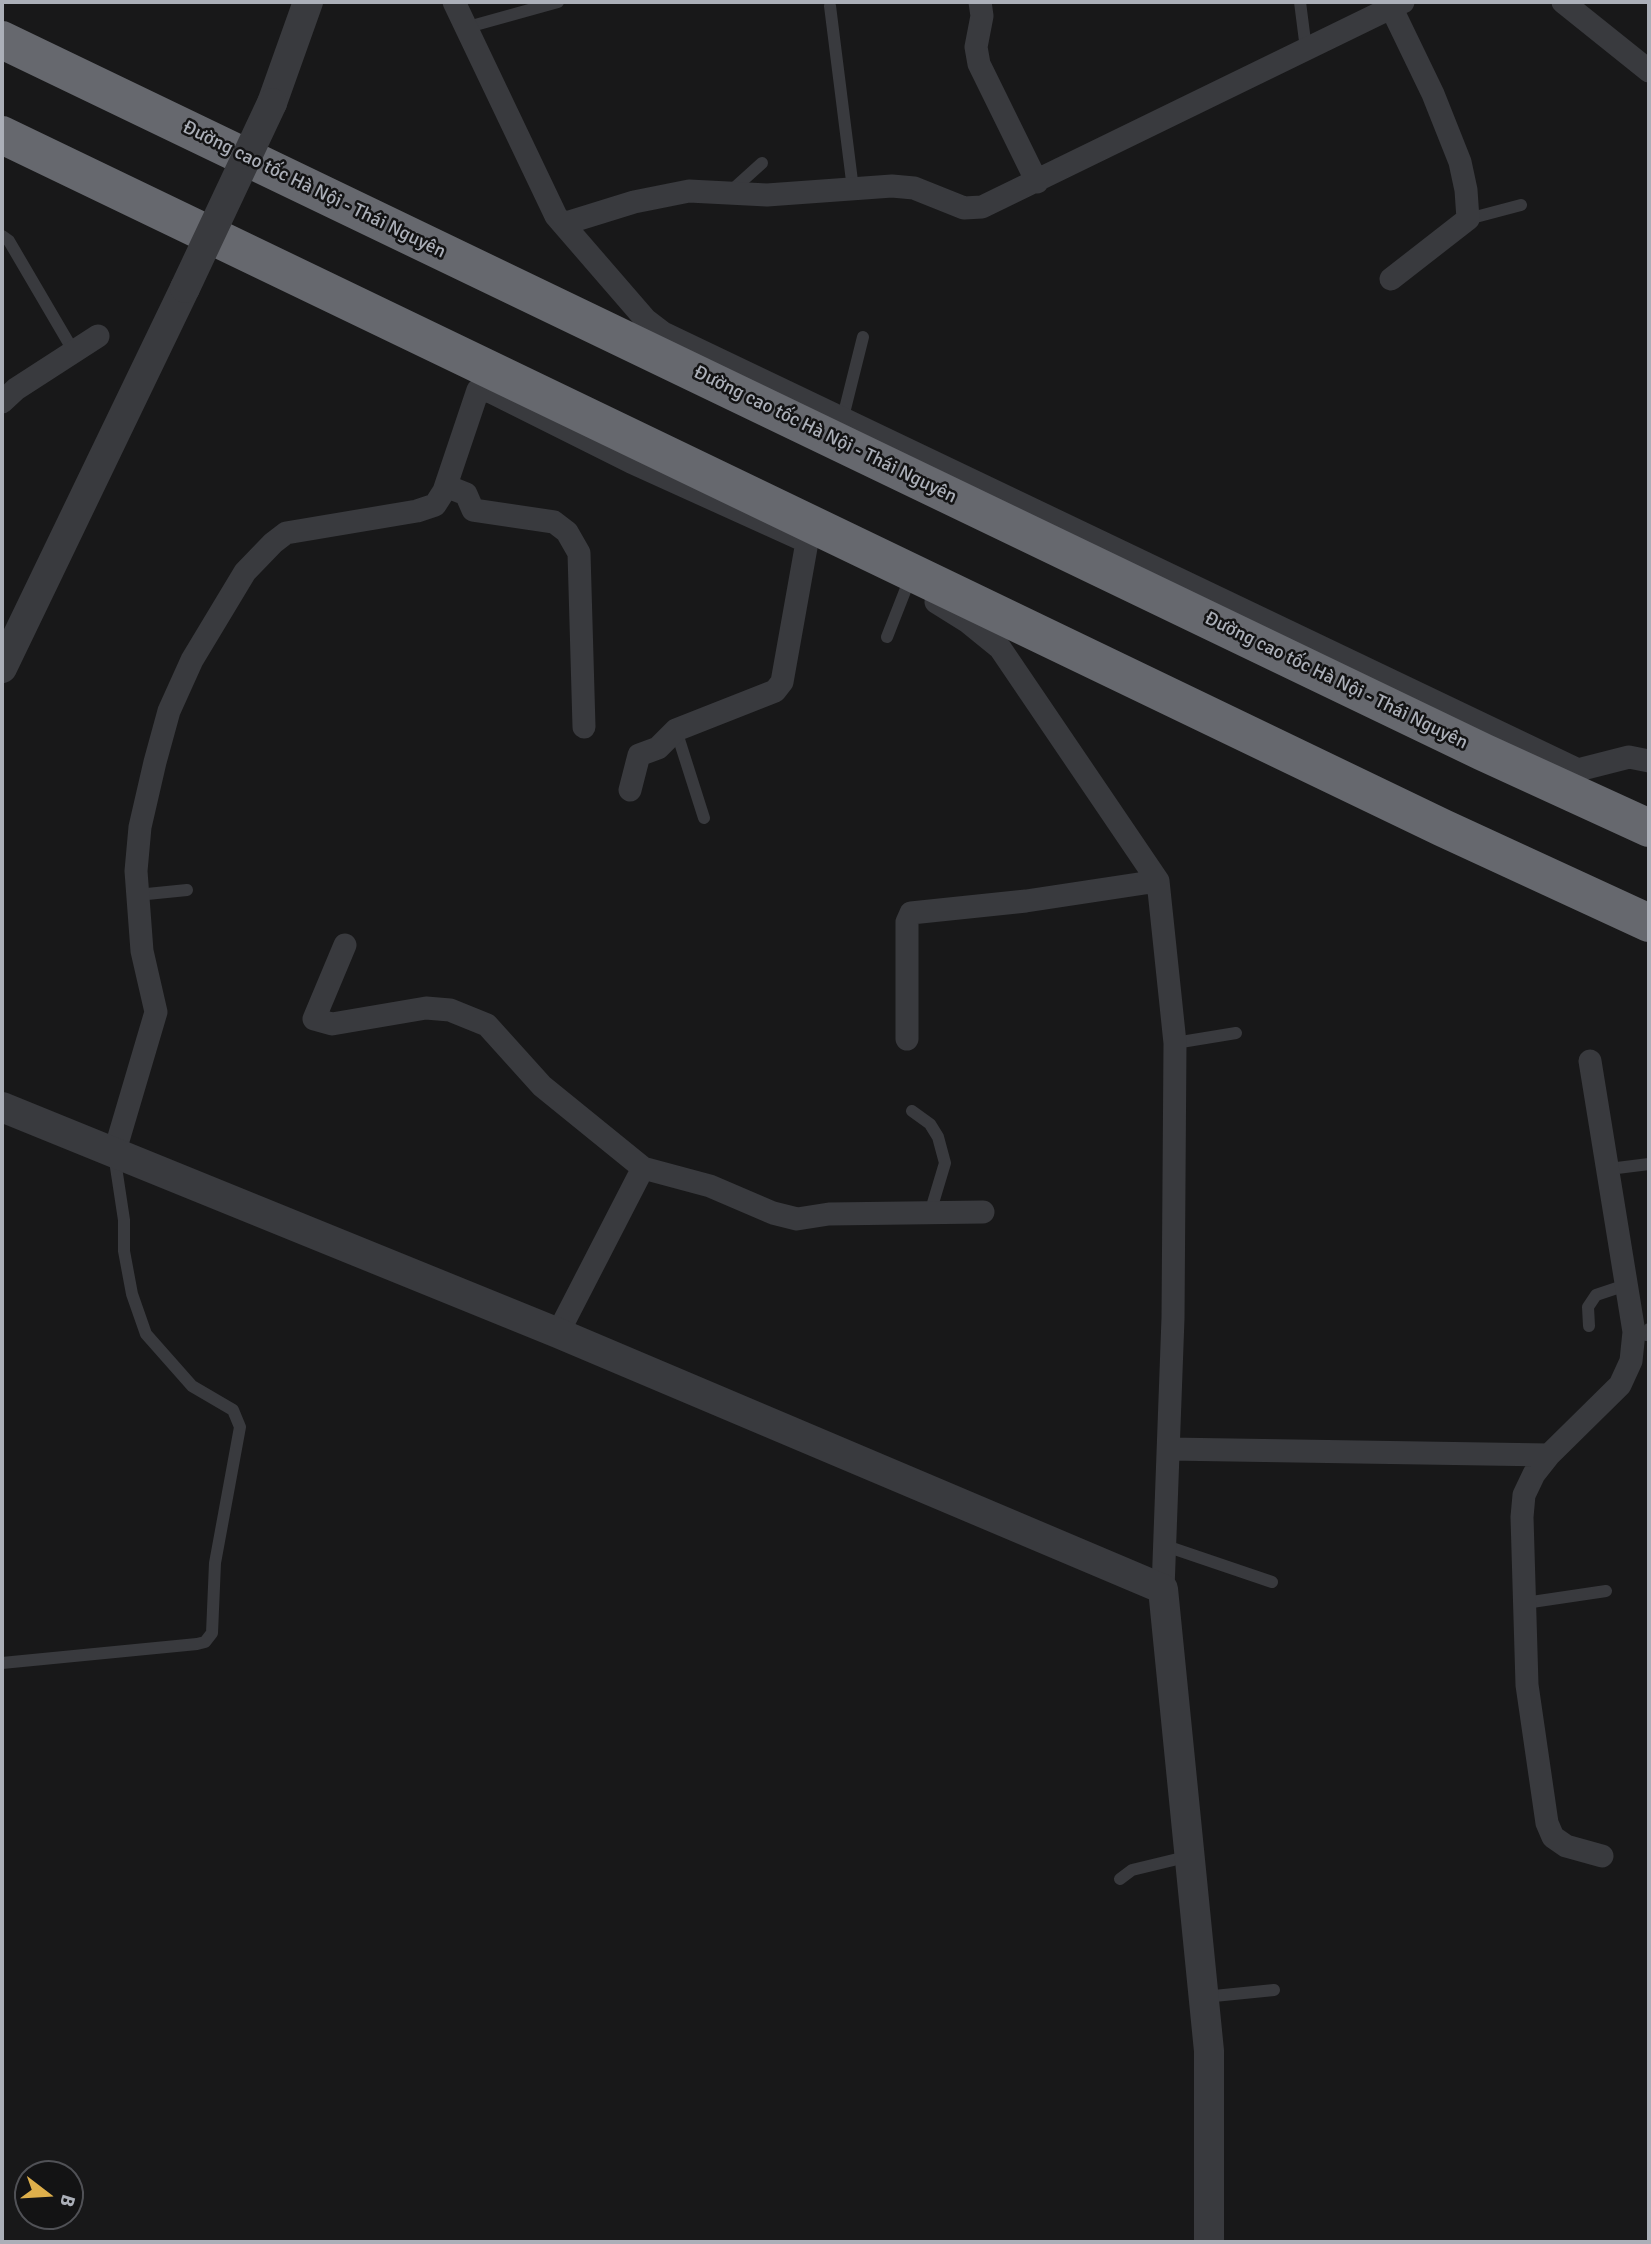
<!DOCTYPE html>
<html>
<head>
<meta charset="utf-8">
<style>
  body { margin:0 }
  #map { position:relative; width:1651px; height:2244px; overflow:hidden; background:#181819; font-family:Signika,sans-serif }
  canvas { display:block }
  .frame { position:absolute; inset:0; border:4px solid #abafb8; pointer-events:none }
  .north { position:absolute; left:14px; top:2160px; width:70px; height:70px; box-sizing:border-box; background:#131314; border:2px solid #505156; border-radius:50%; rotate:107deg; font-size:19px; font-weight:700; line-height:28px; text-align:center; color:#abafb8 }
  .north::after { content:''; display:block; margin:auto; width:24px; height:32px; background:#deaf4b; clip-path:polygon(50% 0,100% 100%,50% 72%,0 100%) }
</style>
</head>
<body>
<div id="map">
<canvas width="1651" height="2244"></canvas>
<div class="frame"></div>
<div class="north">B</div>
</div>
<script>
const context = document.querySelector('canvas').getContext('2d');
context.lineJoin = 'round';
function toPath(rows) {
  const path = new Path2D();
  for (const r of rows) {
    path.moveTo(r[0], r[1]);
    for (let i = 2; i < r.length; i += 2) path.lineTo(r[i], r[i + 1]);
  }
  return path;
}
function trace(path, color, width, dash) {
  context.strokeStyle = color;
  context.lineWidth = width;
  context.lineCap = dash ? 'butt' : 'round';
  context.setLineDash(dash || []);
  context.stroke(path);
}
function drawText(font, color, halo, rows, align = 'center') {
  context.font = font + ' Signika,sans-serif';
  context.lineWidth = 5;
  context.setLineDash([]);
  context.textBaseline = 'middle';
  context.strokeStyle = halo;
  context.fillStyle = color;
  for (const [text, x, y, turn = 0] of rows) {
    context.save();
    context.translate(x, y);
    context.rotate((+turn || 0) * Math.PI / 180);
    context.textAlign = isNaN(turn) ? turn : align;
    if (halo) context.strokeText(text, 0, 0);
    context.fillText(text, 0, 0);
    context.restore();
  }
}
trace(toPath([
  [1300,2,1306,49],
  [830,6,853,189],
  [468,27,558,2],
  [731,191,762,163],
  [1468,219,1521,205],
  [2,236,9,241,74,352],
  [843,417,863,337],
  [887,637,907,586],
  [676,730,704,818],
  [137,895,187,890],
  [1175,1043,1236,1033],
  [912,1111,930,1124,938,1137,945,1163,930,1213],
  [1609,1169,1649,1164],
  [1589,1326,1588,1307,1596,1295,1626,1285],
  [1646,1335,1649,1329],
  [1163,1545,1272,1582],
  [1525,1603,1606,1591],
  [2,1663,197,1644,205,1642,212,1633,215,1563,240,1427,233,1410,192,1386,146,1334,132,1294,124,1251,124,1220,114,1154],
  [1120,1879,1132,1870,1190,1856],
  [1204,1997,1274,1990]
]), '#393a3e', 12);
trace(toPath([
  [454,2,556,216,646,320,663,333,1578,770,1629,757,1649,761],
  [980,2,982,16,976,47,979,64,1037,182],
  [1563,2,1649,71],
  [1391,7,1433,94,1460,162,1466,190,1468,219,1391,279],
  [563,224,634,202,689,191,767,195,892,186,914,188,964,208,982,207,1403,2],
  [2,402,16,389,98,336],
  [446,486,466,494,473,510,554,522,567,532,579,553,584,727],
  [936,602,968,622,1000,648,1158,881,1175,1043,1173,1318,1163,1589],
  [630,790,639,755,658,748,676,730,775,691,782,682,807,542],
  [345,945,314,1019,332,1024,426,1008,450,1010,487,1025,542,1086,643,1168,710,1186,773,1213,797,1219,829,1214,983,1212],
  [907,1039,907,922,911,913,1026,901,1158,881],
  [1590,1061,1634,1332,1631,1361,1620,1385,1549,1455,1534,1474,1524,1495,1522,1517,1527,1685,1547,1823,1553,1837,1566,1846,1602,1856],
  [114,1154,156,1012,142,951,136,871,140,827,155,762,169,711,192,660,245,572,273,543,286,533,417,511,435,505,444,491,478,390,491,392,631,462,801,539],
  [558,1333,643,1168],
  [1169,1449,1549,1455]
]), '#393a3e', 23);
trace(toPath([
  [272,103,308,2],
  [2,668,185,288],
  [2,1107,558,1333,1163,1589,1209,2051,1209,2242]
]), '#393a3e', 30);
trace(toPath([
  [2,40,1483,752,1649,828],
  [2,135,1443,828,1649,923]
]), '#66686e', 38);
trace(toPath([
  [185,288,272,103]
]), '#393a3e', 30);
drawText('19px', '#abafb8', '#131314', [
  ["Đường cao tốc Hà Nội - Thái Nguyên",314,190,26],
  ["Đường cao tốc Hà Nội - Thái Nguyên",825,435,26],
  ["Đường cao tốc Hà Nội - Thái Nguyên",1336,681,26]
]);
</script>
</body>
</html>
